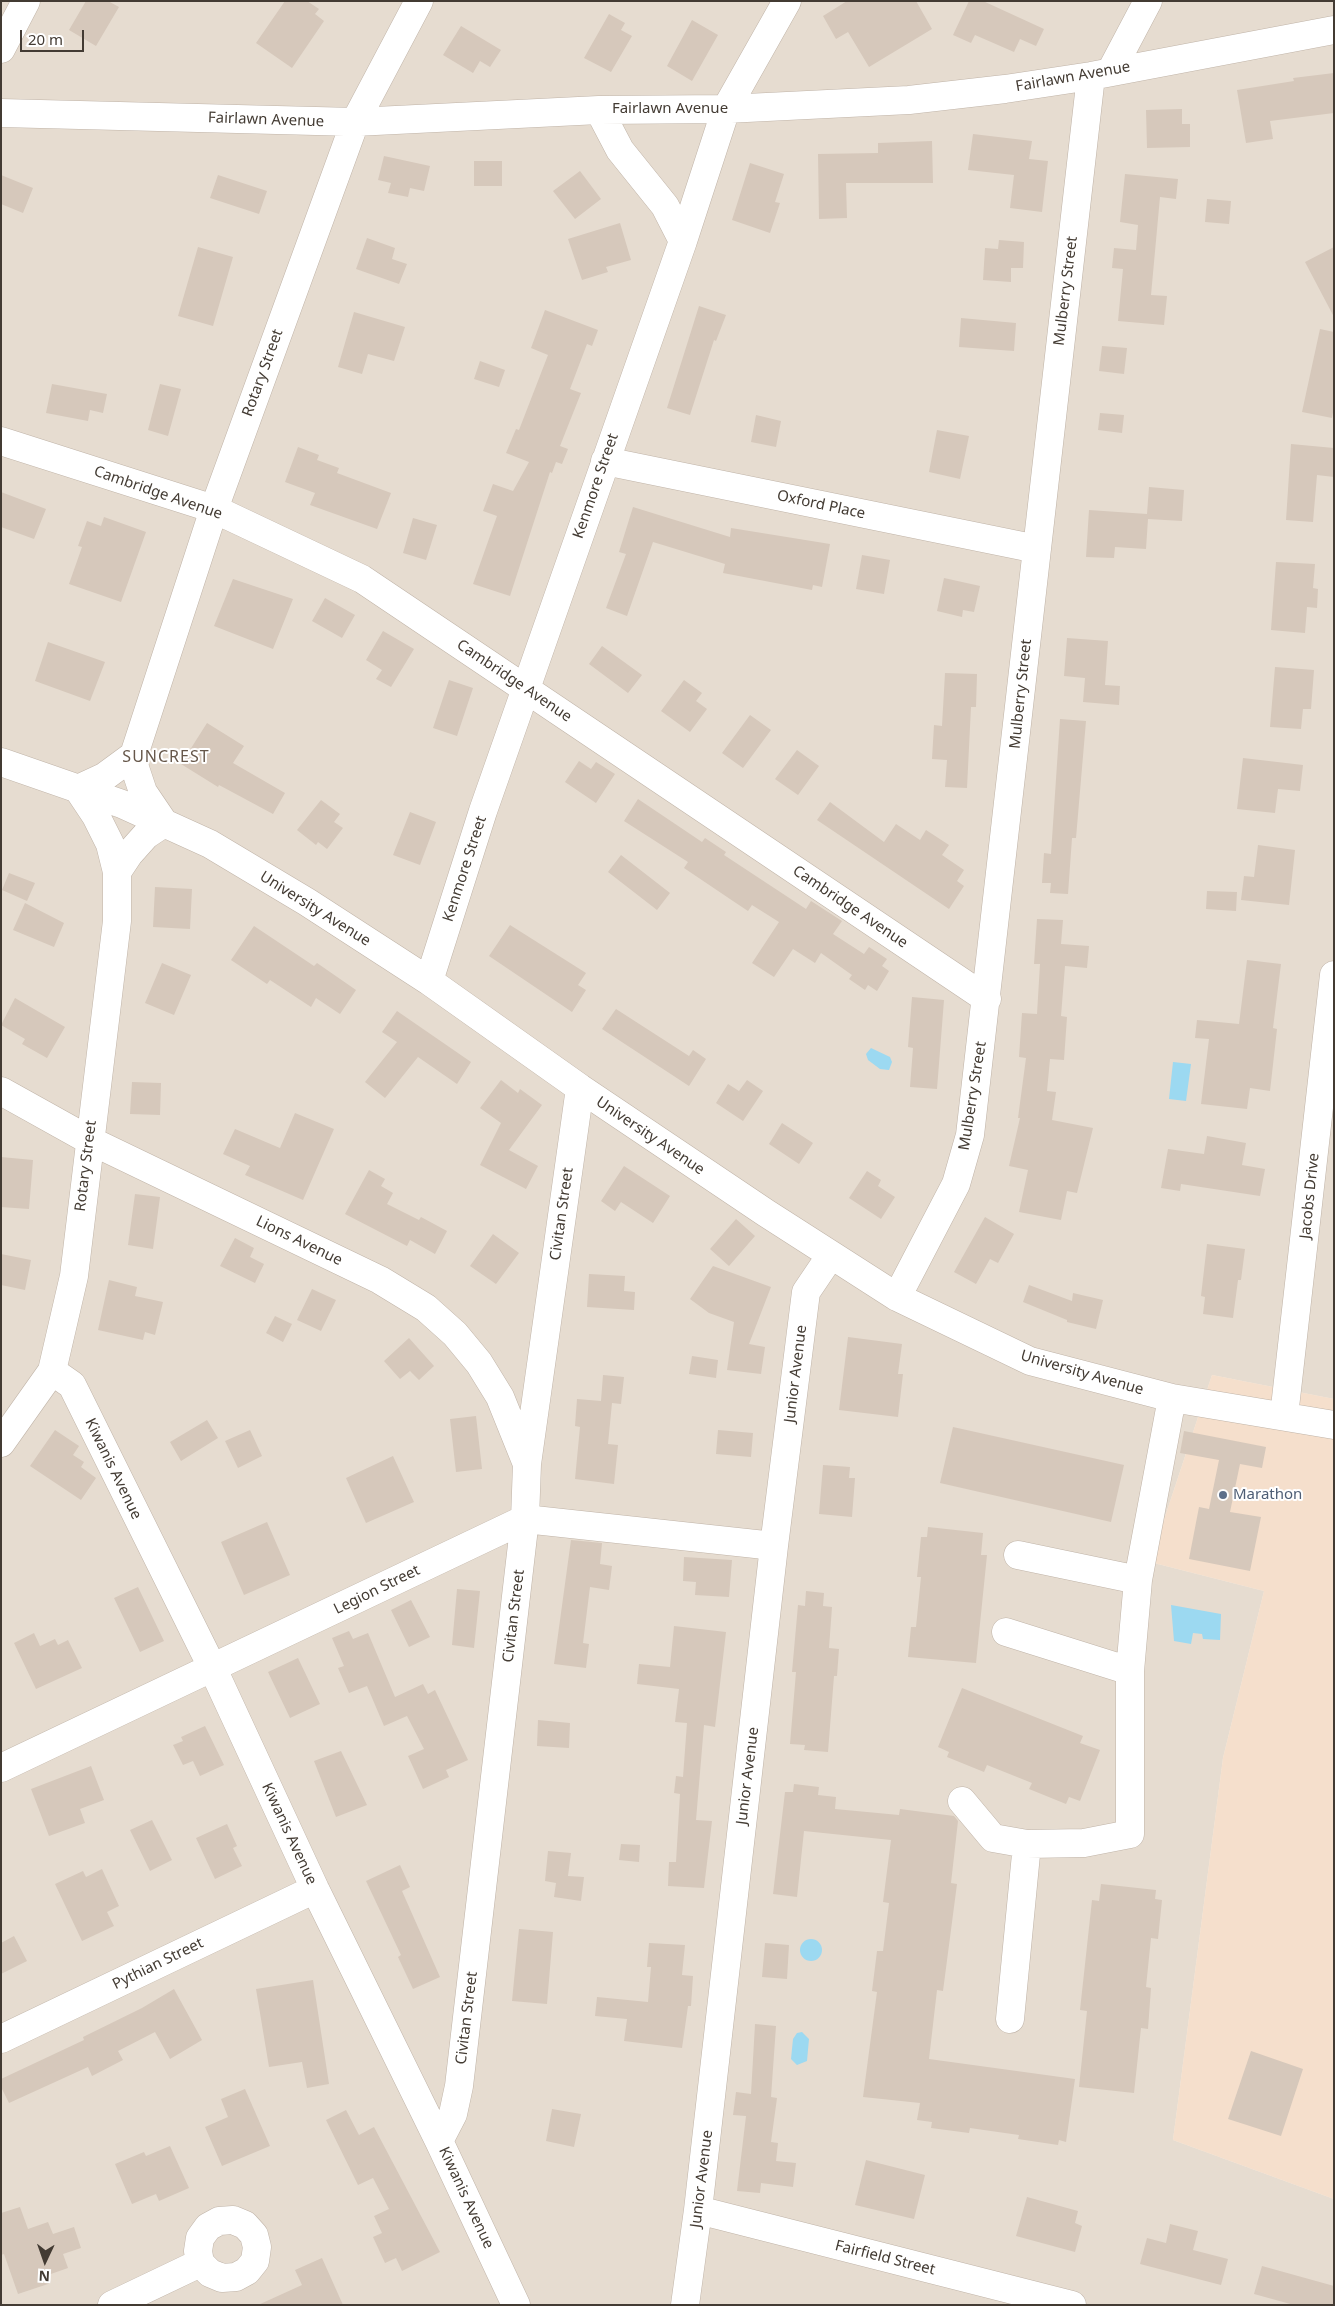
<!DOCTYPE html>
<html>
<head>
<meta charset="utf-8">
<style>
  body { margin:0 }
  #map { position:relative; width:1335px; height:2306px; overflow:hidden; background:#f2ebe2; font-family:"Noto Sans",sans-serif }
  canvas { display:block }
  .frame { position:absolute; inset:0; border:2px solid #433b33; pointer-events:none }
  .north { position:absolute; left:20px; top:2236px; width:50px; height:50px; -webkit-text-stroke:4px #fff; paint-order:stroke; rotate:183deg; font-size:14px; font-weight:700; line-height:20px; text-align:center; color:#433b33 }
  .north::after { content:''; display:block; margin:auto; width:18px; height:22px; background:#433b33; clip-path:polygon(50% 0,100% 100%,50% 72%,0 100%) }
  .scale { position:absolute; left:20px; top:30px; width:64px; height:22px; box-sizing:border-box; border:2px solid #433b33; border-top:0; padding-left:6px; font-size:15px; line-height:18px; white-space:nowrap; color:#433b33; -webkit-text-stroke:4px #fff; paint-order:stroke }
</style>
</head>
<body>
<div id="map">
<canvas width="1335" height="2306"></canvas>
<div class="frame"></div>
<div class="north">N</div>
<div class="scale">20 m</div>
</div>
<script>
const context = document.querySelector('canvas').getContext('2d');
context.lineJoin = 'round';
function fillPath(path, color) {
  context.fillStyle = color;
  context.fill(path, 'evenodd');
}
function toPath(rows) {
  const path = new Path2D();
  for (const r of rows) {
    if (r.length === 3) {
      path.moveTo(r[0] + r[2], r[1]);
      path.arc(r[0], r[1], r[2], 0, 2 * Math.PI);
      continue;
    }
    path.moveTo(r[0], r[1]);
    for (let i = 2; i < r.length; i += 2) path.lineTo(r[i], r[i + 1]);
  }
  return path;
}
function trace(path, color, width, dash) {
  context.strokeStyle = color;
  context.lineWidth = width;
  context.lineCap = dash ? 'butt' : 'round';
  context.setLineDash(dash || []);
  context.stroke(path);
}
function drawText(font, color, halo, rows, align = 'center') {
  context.font = font + ' "Noto Sans",sans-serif';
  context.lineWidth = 4;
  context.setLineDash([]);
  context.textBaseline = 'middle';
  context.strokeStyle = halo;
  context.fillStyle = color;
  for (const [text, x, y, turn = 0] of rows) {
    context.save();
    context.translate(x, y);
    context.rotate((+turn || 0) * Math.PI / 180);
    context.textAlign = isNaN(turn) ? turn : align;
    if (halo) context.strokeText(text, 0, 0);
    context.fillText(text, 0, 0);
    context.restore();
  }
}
fillPath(toPath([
  [1,1,1334,1,1334,1399,1212,1375,1150,1562,1264,1591,1223,1758,1173,2140,1334,2199,1334,2305,1,2305]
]), '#e6dcd0');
fillPath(toPath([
  [1212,1375,1334,1399,1334,2199,1173,2140,1223,1758,1264,1591,1150,1562]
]), '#f5dfcc');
fillPath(toPath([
  [871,1048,890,1057,892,1062,889,1070,880,1069,868,1060,866,1054],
  [1173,1062,1191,1064,1186,1101,1169,1099],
  [1171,1605,1221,1614,1220,1640,1203,1639,1202,1634,1193,1633,1191,1644,1174,1641],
  [811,1950,11],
  [802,2032,809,2039,807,2061,797,2065,791,2059,793,2039,797,2033]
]), '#9cd9f1');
fillPath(toPath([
  [86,1,108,1,119,7,96,46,69,30],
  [285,1,307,1,319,9,315,14,324,21,292,68,256,43],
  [847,1,916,1,932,29,869,67,848,32,836,39,823,16],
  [969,1,983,1,1044,29,1036,46,1020,39,1014,52,975,35,971,43,953,35],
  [609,14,625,23,621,30,632,36,611,72,584,58],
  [692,20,718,35,692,81,667,66],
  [461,26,501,50,490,67,480,61,473,73,443,55],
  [1334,73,1334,113,1270,121,1273,139,1246,143,1237,90,1294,81,1293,78],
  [1182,109,1182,124,1190,124,1190,147,1147,148,1146,110],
  [973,134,1032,141,1029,159,1048,161,1042,212,1010,208,1014,175,968,170],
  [932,141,933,183,846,183,847,218,819,219,818,154,878,153,878,143],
  [384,156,430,166,424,191,410,188,408,197,388,193,391,183,378,180],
  [474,161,502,161,502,186,474,186],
  [750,163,784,174,775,202,780,203,770,233,732,220],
  [580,171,601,199,575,219,553,191],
  [1125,174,1178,179,1176,199,1160,197,1151,295,1167,296,1164,325,1118,321,1123,269,1112,268,1114,248,1136,250,1138,225,1120,222],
  [1,175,33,188,23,213,1,204],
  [218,175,267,191,259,214,210,198],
  [1207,199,1231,201,1229,224,1205,222],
  [620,223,631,260,606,267,608,272,582,280,568,239],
  [367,238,395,248,392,259,407,264,399,284,356,269],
  [999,240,1024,242,1023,268,1011,268,1011,282,983,280,985,248,998,249],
  [198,247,233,257,213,326,178,316],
  [1334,247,1334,317,1305,262],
  [699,306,726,315,716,341,714,340,690,415,667,408],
  [545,310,598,330,592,346,587,344,570,389,581,393,560,446,568,449,562,464,556,462,552,473,550,472,510,596,473,584,497,516,483,511,493,484,513,491,529,462,506,453,516,429,519,430,548,355,531,348],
  [354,312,405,327,394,361,368,354,362,374,338,367],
  [961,318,1016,323,1014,351,959,347],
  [1320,329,1334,332,1334,407,1332,418,1302,412],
  [1102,346,1127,348,1124,374,1099,371],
  [480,361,505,370,499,387,474,379],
  [52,384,107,394,103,413,90,410,88,421,46,413],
  [160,384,181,389,168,436,148,430],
  [1100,413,1124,415,1122,433,1098,430],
  [756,415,781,421,776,447,751,442],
  [937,430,969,436,960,479,929,472],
  [1291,444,1334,448,1334,477,1317,475,1313,522,1286,520],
  [298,447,319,455,317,460,339,468,337,473,391,493,377,529,310,505,315,493,285,482],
  [1149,487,1184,490,1182,521,1148,519,1146,549,1115,547,1114,558,1086,557,1089,510,1147,514],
  [1,492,46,509,34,539,1,527],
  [633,507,730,537,731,528,830,544,822,587,813,585,812,590,723,573,725,564,653,542,627,616,606,608,626,554,619,552],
  [104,517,146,532,121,602,69,584,82,547,78,546,87,521,101,526],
  [413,518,437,525,426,560,403,553],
  [862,555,890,560,884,594,856,589],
  [1276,562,1315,564,1313,588,1318,589,1317,608,1307,607,1305,633,1271,630],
  [944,578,980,586,974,612,963,610,962,617,937,611],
  [233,579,293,599,273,649,214,626],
  [325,598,355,615,342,638,312,621],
  [383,631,414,649,391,687,376,679,382,670,366,660],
  [1067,638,1108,641,1105,685,1120,686,1119,705,1083,702,1085,678,1064,676],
  [48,642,105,662,90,701,35,681],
  [602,646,642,675,628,693,589,664],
  [1275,667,1314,670,1311,709,1303,709,1301,729,1270,727],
  [945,673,977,674,976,707,971,707,967,788,945,787,947,760,932,759,934,725,942,726],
  [449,680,473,688,457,736,433,728],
  [684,680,702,693,696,701,707,709,690,732,661,711],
  [750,715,771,730,743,768,722,753],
  [1060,719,1086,721,1076,838,1072,838,1068,894,1050,893,1051,883,1042,883,1044,853,1051,854],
  [207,723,244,746,233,763,285,793,273,814,219,785,218,787,181,764],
  [797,750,819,766,798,795,775,779],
  [1243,758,1303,765,1300,791,1278,789,1275,813,1237,809],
  [579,761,591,769,596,762,615,774,596,803,565,782],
  [638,799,702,842,705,838,726,852,724,855,806,909,811,901,842,921,833,934,864,954,869,947,887,959,882,966,889,971,877,991,868,985,865,990,849,979,852,975,821,953,815,963,793,949,774,977,752,963,779,922,752,905,748,911,730,899,684,868,688,862,624,821],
  [321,800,340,814,334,822,343,828,327,849,318,842,316,845,297,830],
  [830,802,884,842,896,824,920,840,926,830,949,845,942,855,964,870,957,881,964,886,949,909,817,820],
  [410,812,436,822,420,865,393,855],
  [1258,845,1295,850,1289,905,1241,900,1244,876,1254,877],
  [621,855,670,893,657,910,608,872],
  [9,873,35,883,27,901,2,890],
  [155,887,192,889,190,929,153,927],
  [1207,891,1237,892,1236,911,1206,909],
  [25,903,64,923,54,947,13,930],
  [1037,919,1063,920,1061,944,1089,946,1087,968,1065,966,1061,1016,1067,1017,1064,1060,1050,1059,1047,1091,1056,1092,1052,1120,1093,1128,1077,1193,1067,1191,1061,1220,1019,1212,1028,1170,1009,1166,1020,1118,1018,1118,1026,1058,1019,1057,1022,1013,1037,1014,1040,964,1034,964],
  [510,925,586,973,578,985,586,990,572,1012,489,956],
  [254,926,314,966,317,963,356,990,340,1014,316,998,311,1007,270,980,267,984,231,960],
  [1247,960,1281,964,1273,1028,1277,1029,1270,1091,1250,1088,1247,1109,1201,1104,1209,1039,1195,1038,1197,1020,1239,1024],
  [162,963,191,975,174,1015,145,1003],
  [912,997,944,1000,937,1089,910,1087,913,1048,908,1047],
  [15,998,65,1027,47,1058,22,1044,25,1039,1,1025],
  [616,1009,689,1056,693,1050,706,1059,689,1086,602,1029],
  [397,1011,471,1062,457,1084,418,1057,385,1098,365,1082,397,1042,382,1032],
  [501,1080,518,1093,520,1089,542,1105,509,1150,538,1166,526,1189,480,1165,501,1123,480,1108],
  [747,1080,763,1091,743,1121,716,1103,728,1084,739,1091],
  [132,1082,161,1083,160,1115,130,1114],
  [295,1113,334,1129,303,1200,245,1175,250,1166,223,1154,235,1129,280,1148],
  [782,1123,813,1143,799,1164,769,1144],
  [1207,1136,1246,1143,1242,1165,1265,1169,1260,1196,1181,1184,1180,1191,1161,1188,1168,1149,1204,1154],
  [1,1157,33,1160,29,1209,1,1207],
  [624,1166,670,1196,653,1223,621,1202,615,1211,601,1201],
  [369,1170,385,1179,381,1186,393,1193,387,1204,419,1220,421,1217,447,1231,435,1254,410,1240,407,1246,345,1214],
  [867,1171,881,1180,878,1186,895,1197,881,1219,849,1198],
  [135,1194,160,1197,153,1249,128,1245],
  [985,1217,1014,1234,998,1263,990,1259,976,1284,954,1272],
  [736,1219,755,1236,729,1266,710,1249],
  [493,1234,519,1253,496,1284,470,1266],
  [235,1238,254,1248,250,1257,264,1264,255,1283,220,1266],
  [1207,1244,1245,1249,1241,1280,1238,1280,1233,1318,1203,1314,1205,1297,1201,1296],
  [1,1254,31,1260,25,1290,1,1285],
  [713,1266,771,1287,749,1344,765,1347,761,1374,727,1370,734,1322,709,1313,690,1299],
  [589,1274,625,1276,624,1291,635,1292,634,1310,587,1307],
  [109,1280,137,1287,135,1296,163,1302,155,1335,145,1332,143,1340,98,1330],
  [1029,1285,1072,1301,1073,1293,1103,1300,1096,1329,1067,1322,1067,1320,1023,1302],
  [312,1289,336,1300,321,1331,297,1320],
  [275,1316,292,1324,283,1342,266,1333],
  [848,1337,902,1344,898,1374,903,1374,898,1417,839,1410],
  [409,1338,434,1366,419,1380,410,1371,400,1379,384,1361],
  [692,1356,718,1360,716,1378,689,1374],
  [603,1375,624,1377,621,1404,612,1403,608,1444,618,1445,614,1484,575,1479,580,1427,575,1426,577,1399,601,1401],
  [476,1416,482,1469,456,1472,450,1419],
  [207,1420,218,1438,181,1461,170,1442],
  [953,1427,1124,1465,1111,1522,940,1483],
  [55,1430,79,1446,73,1455,84,1462,81,1467,96,1478,81,1500,30,1466],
  [250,1430,262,1456,238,1468,225,1441],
  [718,1430,753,1433,751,1457,716,1454],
  [1184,1431,1266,1447,1262,1468,1240,1464,1230,1512,1261,1517,1250,1571,1189,1559,1199,1507,1209,1509,1219,1460,1180,1453],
  [393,1456,414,1502,366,1523,346,1478],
  [823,1465,850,1467,849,1478,855,1478,852,1517,819,1514],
  [267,1522,290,1575,244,1595,221,1542],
  [928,1527,983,1533,981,1555,987,1555,976,1663,908,1657,911,1627,916,1627,921,1577,917,1577,921,1537,927,1537],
  [571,1540,602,1543,600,1564,612,1566,609,1590,590,1587,583,1643,589,1644,586,1668,554,1664],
  [684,1557,732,1560,729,1597,695,1595,696,1582,683,1581],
  [138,1587,164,1641,140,1652,114,1598],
  [457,1589,480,1591,474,1648,452,1645],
  [806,1591,824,1593,823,1606,832,1607,829,1648,839,1649,837,1676,834,1676,828,1752,804,1750,805,1745,790,1744,796,1672,792,1672,798,1605,805,1606],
  [411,1600,430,1637,409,1647,391,1610],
  [674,1626,726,1632,715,1727,704,1725,696,1820,712,1821,704,1888,668,1886,669,1862,676,1862,680,1794,674,1793,676,1776,683,1777,687,1723,675,1722,679,1689,637,1684,639,1664,670,1667],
  [349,1631,353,1639,368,1633,395,1697,423,1684,428,1694,435,1690,468,1760,446,1770,449,1777,423,1789,408,1756,424,1749,407,1716,384,1726,367,1686,349,1693,338,1668,344,1666,332,1638],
  [34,1633,40,1646,55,1639,58,1645,68,1640,82,1668,36,1689,14,1643],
  [298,1658,320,1704,290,1718,268,1672],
  [962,1688,1083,1736,1080,1743,1100,1750,1080,1801,1069,1797,1066,1804,1029,1789,1032,1783,987,1765,984,1772,947,1757,949,1752,938,1747],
  [538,1720,570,1723,569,1748,537,1746],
  [205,1726,224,1765,200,1776,193,1761,183,1765,173,1745,183,1741,181,1737],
  [341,1751,367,1805,336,1817,314,1761],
  [91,1766,104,1800,80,1809,85,1823,49,1836,31,1789],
  [794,1784,819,1787,818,1795,836,1797,835,1809,899,1815,900,1809,954,1816,958,1821,951,1883,957,1884,943,1991,937,1990,929,2059,1075,2079,1066,2142,1059,2140,1058,2145,1018,2139,1019,2135,970,2128,969,2133,931,2128,932,2122,917,2120,920,2103,863,2097,877,1992,872,1991,877,1951,883,1951,889,1903,883,1902,891,1840,804,1831,797,1897,773,1894,785,1792,793,1792],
  [152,1820,172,1860,150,1871,130,1830],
  [227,1824,237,1846,233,1848,242,1866,215,1879,196,1838],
  [621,1844,640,1845,639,1862,619,1860],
  [548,1851,571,1853,568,1876,584,1877,581,1901,554,1897,556,1883,545,1881],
  [400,1865,410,1887,402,1891,440,1977,413,1989,398,1957,401,1955,366,1881],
  [102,1869,119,1906,107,1912,114,1926,82,1941,55,1884,83,1871,86,1877],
  [1101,1884,1156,1890,1155,1899,1162,1900,1158,1939,1151,1938,1146,1987,1151,1988,1148,2029,1141,2028,1134,2093,1079,2087,1087,2011,1080,2010,1092,1900,1099,1901],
  [519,1929,553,1932,547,2004,512,2001],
  [14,1936,27,1961,1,1974,1,1943],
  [649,1943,685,1945,682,1975,693,1976,691,2006,688,2006,682,2048,624,2041,627,2019,595,2016,597,1997,648,2002,651,1967,647,1967],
  [765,1943,789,1945,787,1979,762,1977],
  [313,1980,329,2084,307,2088,302,2062,269,2067,256,1989],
  [174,1989,202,2040,170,2059,155,2032,118,2051,123,2060,92,2076,88,2067,9,2103,1,2087,1,2079,84,2040,83,2037,142,2008],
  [755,2024,776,2026,771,2097,777,2098,771,2142,778,2143,776,2161,796,2163,793,2187,761,2183,760,2193,737,2191,746,2116,733,2115,736,2092,751,2094],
  [1251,2051,1303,2069,1281,2136,1228,2119],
  [245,2089,270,2146,222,2166,205,2127,228,2117,221,2099],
  [552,2109,581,2114,574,2147,546,2141],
  [346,2110,359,2135,374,2127,440,2252,402,2271,396,2258,385,2263,373,2237,382,2233,374,2216,389,2209,373,2178,358,2185,326,2120],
  [170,2146,189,2188,159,2201,156,2194,132,2204,115,2164,144,2152,146,2156],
  [866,2160,925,2175,914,2219,855,2205],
  [1027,2197,1078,2211,1075,2223,1082,2226,1075,2252,1016,2236],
  [20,2207,28,2229,48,2222,53,2234,74,2227,81,2248,63,2254,68,2268,48,2275,51,2283,18,2294,4,2254,1,2255,1,2213],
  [1170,2224,1198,2231,1193,2250,1228,2259,1221,2285,1140,2264,1147,2238,1166,2243],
  [322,2258,343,2305,258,2305,302,2285,295,2270],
  [1262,2266,1334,2286,1334,2305,1294,2305,1254,2294]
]), '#d6c8bb');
const minor = toPath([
  [1,49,26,1],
  [1111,71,1148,1],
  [599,110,620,150,665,206,683,241],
  [1,113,355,122,599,110,726,109,909,100,1005,89,1091,76,1334,30],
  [1,441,214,509,362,579,987,999],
  [605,461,1037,549],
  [1,762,122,804,210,844,307,902,429,981,580,1088,766,1213,897,1297,1030,1361,1172,1398,1334,1425],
  [117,872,129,854,146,835,164,823,143,792,135,768,134,755,214,509,355,122,419,1],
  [429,981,483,811,683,241,726,109,787,1],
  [1,1091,89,1140,380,1280,426,1308,455,1334,479,1363,500,1397,527,1464],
  [897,1297,956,1184,970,1135,1091,76],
  [52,1371,72,1385,213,1669,315,1889,439,2141,516,2305],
  [1284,1416,1334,975],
  [1,1443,52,1371,74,1276,117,921,117,872,110,844,96,816,78,789,104,777,134,755],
  [1018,1555,1138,1580],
  [1006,1632,1130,1671],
  [1,1768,525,1519,774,1546],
  [962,1801,993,1838,1027,1844,1084,1843,1130,1834,1130,1671,1138,1580,1172,1398],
  [1010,2019,1027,1844],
  [1,2039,315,1889],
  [439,2141,453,2114,459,2086,525,1519,527,1464,580,1088],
  [698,2210,1072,2305],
  [233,2220,245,2225,254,2235,257,2247,255,2261,247,2271,236,2277,222,2278,210,2273,200,2263,198,2251,200,2238,208,2227,219,2221,233,2220],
  [112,2305,200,2263],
  [685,2305,698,2210,774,1546,806,1292,831,1255]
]);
trace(minor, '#c0b4a8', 29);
trace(minor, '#fff', 28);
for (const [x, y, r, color] of [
  [1223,1495,5,"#5c6f8a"]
]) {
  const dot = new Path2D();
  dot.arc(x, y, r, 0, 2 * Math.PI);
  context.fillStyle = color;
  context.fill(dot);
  trace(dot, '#fff', 2);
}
drawText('15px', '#433b33', '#fff', [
  ["Fairlawn Avenue",1073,77,-10],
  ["Fairlawn Avenue",670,109],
  ["Fairlawn Avenue",266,120,2],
  ["Mulberry Street",1066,291,-83],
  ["Rotary Street",263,373,-70],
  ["Kenmore Street",596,486,-71],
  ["Cambridge Avenue",158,493,19],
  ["Oxford Place",821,505,12],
  ["Cambridge Avenue",514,681,34],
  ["Mulberry Street",1021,694,-84],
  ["Kenmore Street",465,869,-72],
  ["Cambridge Avenue",850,907,34],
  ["University Avenue",315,909,32],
  ["Mulberry Street",973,1096,-81],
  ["University Avenue",650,1136,34],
  ["Rotary Street",86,1166,-83],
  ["Jacobs Drive",1310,1196,-84],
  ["Civitan Street",562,1214,-82],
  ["Lions Avenue",299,1241,26],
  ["University Avenue",1082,1373,16],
  ["Junior Avenue",796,1374,-83],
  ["Kiwanis Avenue",113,1469,64],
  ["Legion Street",377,1590,-26],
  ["Civitan Street",514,1616,-83],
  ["Junior Avenue",748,1776,-83],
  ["Kiwanis Avenue",289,1834,65],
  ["Pythian Street",158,1964,-26],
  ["Civitan Street",467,2018,-83],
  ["Junior Avenue",702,2179,-83],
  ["Kiwanis Avenue",466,2198,65],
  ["Fairfield Street",885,2258,14]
]);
drawText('15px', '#4e5e75', '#fff', [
  ["Marathon",1233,1495]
], 'left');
context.letterSpacing = '1px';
drawText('16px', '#66574a', '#fff', [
  ["SUNCREST",166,757]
]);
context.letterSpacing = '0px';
</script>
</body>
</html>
